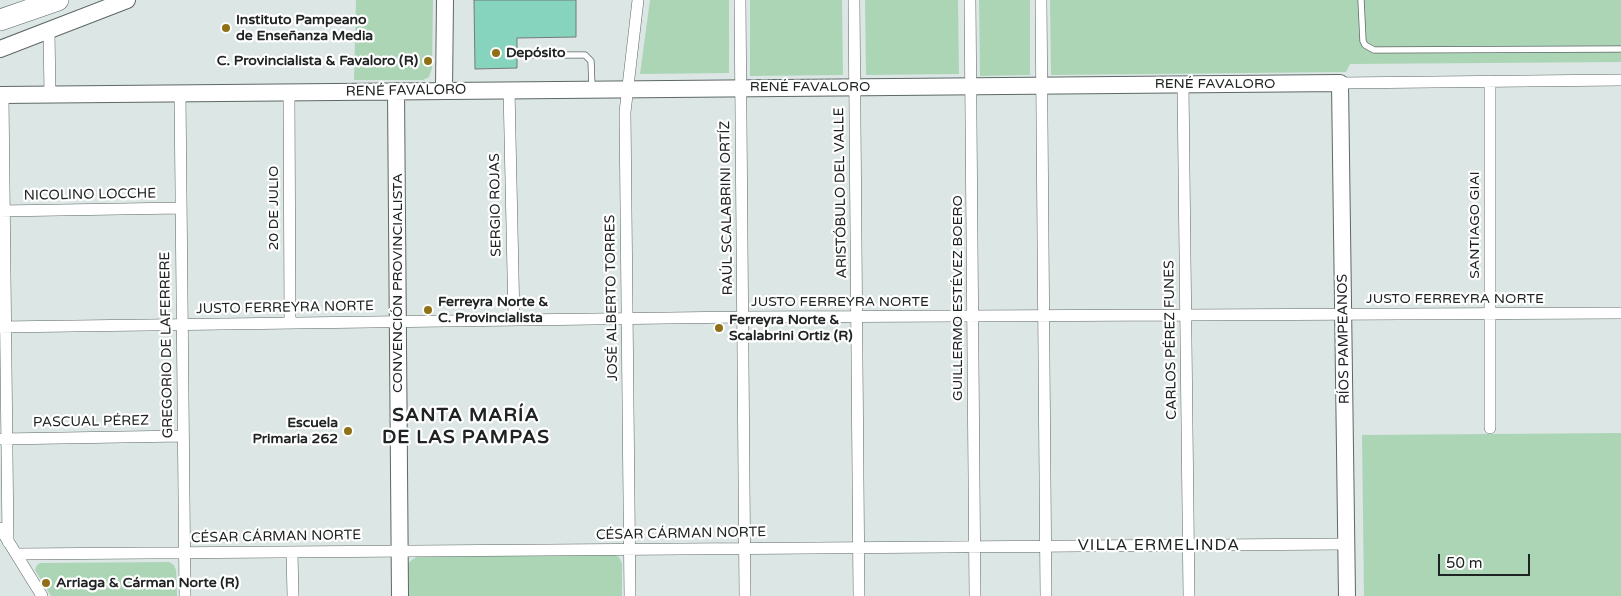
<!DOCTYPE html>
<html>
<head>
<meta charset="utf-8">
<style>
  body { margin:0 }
  #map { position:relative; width:1621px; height:596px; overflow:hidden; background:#dce6e5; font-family:"Varela Round",sans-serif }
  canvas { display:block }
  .scale { position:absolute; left:1438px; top:554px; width:92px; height:22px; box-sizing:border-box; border:2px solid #202323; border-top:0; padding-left:6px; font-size:15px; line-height:18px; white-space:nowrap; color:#202323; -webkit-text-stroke:4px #fff; paint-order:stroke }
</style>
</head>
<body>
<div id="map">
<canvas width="1621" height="596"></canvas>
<div class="scale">50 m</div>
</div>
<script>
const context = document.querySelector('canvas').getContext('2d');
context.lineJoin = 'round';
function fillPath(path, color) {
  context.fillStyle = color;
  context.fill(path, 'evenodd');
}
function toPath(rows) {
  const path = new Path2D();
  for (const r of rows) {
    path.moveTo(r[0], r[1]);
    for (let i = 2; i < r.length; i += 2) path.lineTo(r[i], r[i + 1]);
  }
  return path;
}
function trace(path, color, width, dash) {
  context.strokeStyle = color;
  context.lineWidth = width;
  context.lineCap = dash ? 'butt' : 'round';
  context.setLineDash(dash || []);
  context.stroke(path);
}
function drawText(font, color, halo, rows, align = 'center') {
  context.font = font + ' "Varela Round",sans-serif';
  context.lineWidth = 4.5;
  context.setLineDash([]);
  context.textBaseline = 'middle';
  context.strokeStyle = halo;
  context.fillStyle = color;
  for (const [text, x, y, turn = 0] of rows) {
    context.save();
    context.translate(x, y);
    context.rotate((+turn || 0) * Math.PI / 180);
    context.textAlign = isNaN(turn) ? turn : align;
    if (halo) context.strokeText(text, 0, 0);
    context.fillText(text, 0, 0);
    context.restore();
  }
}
fillPath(toPath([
  [356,0,433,0,432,68,429,77,423,80,354,80],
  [650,0,729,0,729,73,640,74],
  [750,0,842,0,843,75,750,76],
  [865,0,958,0,959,74,866,75],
  [979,0,1030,0,1030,75,980,76],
  [1050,0,1621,0,1621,62,1350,64,1346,72,1051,75],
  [1621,433,1621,596,1364,596,1362,435],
  [612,554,619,557,622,564,622,596,408,596,408,563,416,557],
  [169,562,174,565,176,570,177,596,51,596,35,570,37,565,40,563]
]), '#acd5b6');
const building = toPath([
  [474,0,576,0,576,37,517,38,517,68,475,69,474,0]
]);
fillPath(building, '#87d4be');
trace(building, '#737b79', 1);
const lane = toPath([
  [1361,0,1363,41,1365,45,1374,50,1621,49],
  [523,55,585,55,591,61,592,88]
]);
const street = toPath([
  [740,0,745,596],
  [854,0,859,596],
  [970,0,975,596],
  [1041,0,1046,596],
  [49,31,50,95],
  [1490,81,1490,428],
  [1340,83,1621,80],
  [1183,84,1189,596],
  [509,89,514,320],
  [289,92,290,323],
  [180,93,185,596],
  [3,95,8,542],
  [0,211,181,208],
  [0,327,743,317,1621,313],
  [2,439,183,436],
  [0,528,42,596],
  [292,552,293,596],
  [16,554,1346,544],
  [630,596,625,112,638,0]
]);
const secondary = toPath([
  [0,49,127,0],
  [444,90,445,0],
  [396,91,400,596],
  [0,95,1340,83,1347,596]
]);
const highway = toPath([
  [0,20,58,0]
]);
trace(lane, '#5e6767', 7);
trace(street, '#5e6767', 12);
trace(secondary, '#5e6767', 18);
trace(highway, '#5e6767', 22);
trace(lane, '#fff', 5.5);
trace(street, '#fff', 11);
trace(secondary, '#fff', 16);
trace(highway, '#fff', 21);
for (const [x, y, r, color] of [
  [226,28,5,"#907016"],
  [496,53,5,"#907016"],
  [428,61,5,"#907016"],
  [428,310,5,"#907016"],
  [719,328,5,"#907016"],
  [348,431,5,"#907016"],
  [46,583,5,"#907016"]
]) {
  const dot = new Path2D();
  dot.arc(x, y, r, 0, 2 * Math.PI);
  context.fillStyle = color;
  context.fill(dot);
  trace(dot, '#fff', 2);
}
drawText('bold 14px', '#202323', '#fff', [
  ["Instituto Pampeano",236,20],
  ["de Enseñanza Media",236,36],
  ["Depósito",506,53],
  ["C. Provincialista & Favaloro (R)",418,61,"right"],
  ["Ferreyra Norte &",438,302],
  ["C. Provincialista",438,318],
  ["Ferreyra Norte &",729,320],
  ["Scalabrini Ortiz (R)",729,336],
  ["Escuela",338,423,"right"],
  ["Primaria 262",338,439,"right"],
  ["Arriaga & Cárman Norte (R)",56,583]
], 'left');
drawText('14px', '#202323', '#fff', [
  ["RENÉ FAVALORO",1215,84],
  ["RENÉ FAVALORO",810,87],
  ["RENÉ FAVALORO",406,91,-1],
  ["ARISTÓBULO DEL VALLE",841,193,-91],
  ["NICOLINO LOCCHE",90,195,-1],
  ["SERGIO ROJAS",496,205,-91],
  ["20 DE JULIO",274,208,-90],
  ["RAÚL SCALABRINI ORTÍZ",727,208,-91],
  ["SANTIAGO GIAI",1475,225,-90],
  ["CONVENCIÓN PROVINCIALISTA",398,283,-90],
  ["JOSÉ ALBERTO TORRES",612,298,-91],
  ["GUILLERMO ESTÉVEZ BOERO",958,298,-90],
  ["JUSTO FERREYRA NORTE",1455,299],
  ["JUSTO FERREYRA NORTE",840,302],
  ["JUSTO FERREYRA NORTE",285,308,-1],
  ["RÍOS PAMPEANOS",1344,339,-91],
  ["CARLOS PÉREZ FUNES",1171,340,-91],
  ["GREGORIO DE LAFERRERE",167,345,-91],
  ["PASCUAL PÉREZ",91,422,-1],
  ["CÉSAR CÁRMAN NORTE",681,534,-1],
  ["CÉSAR CÁRMAN NORTE",276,537,-1]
]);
context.letterSpacing = '1px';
drawText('16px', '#202323', '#fff', [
  ["VILLA ERMELINDA",1159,546]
]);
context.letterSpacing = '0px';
context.letterSpacing = '1px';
drawText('bold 19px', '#202323', '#fff', [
  ["SANTA MARÍA",466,416],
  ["DE LAS PAMPAS",466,438]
]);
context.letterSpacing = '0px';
</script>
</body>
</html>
